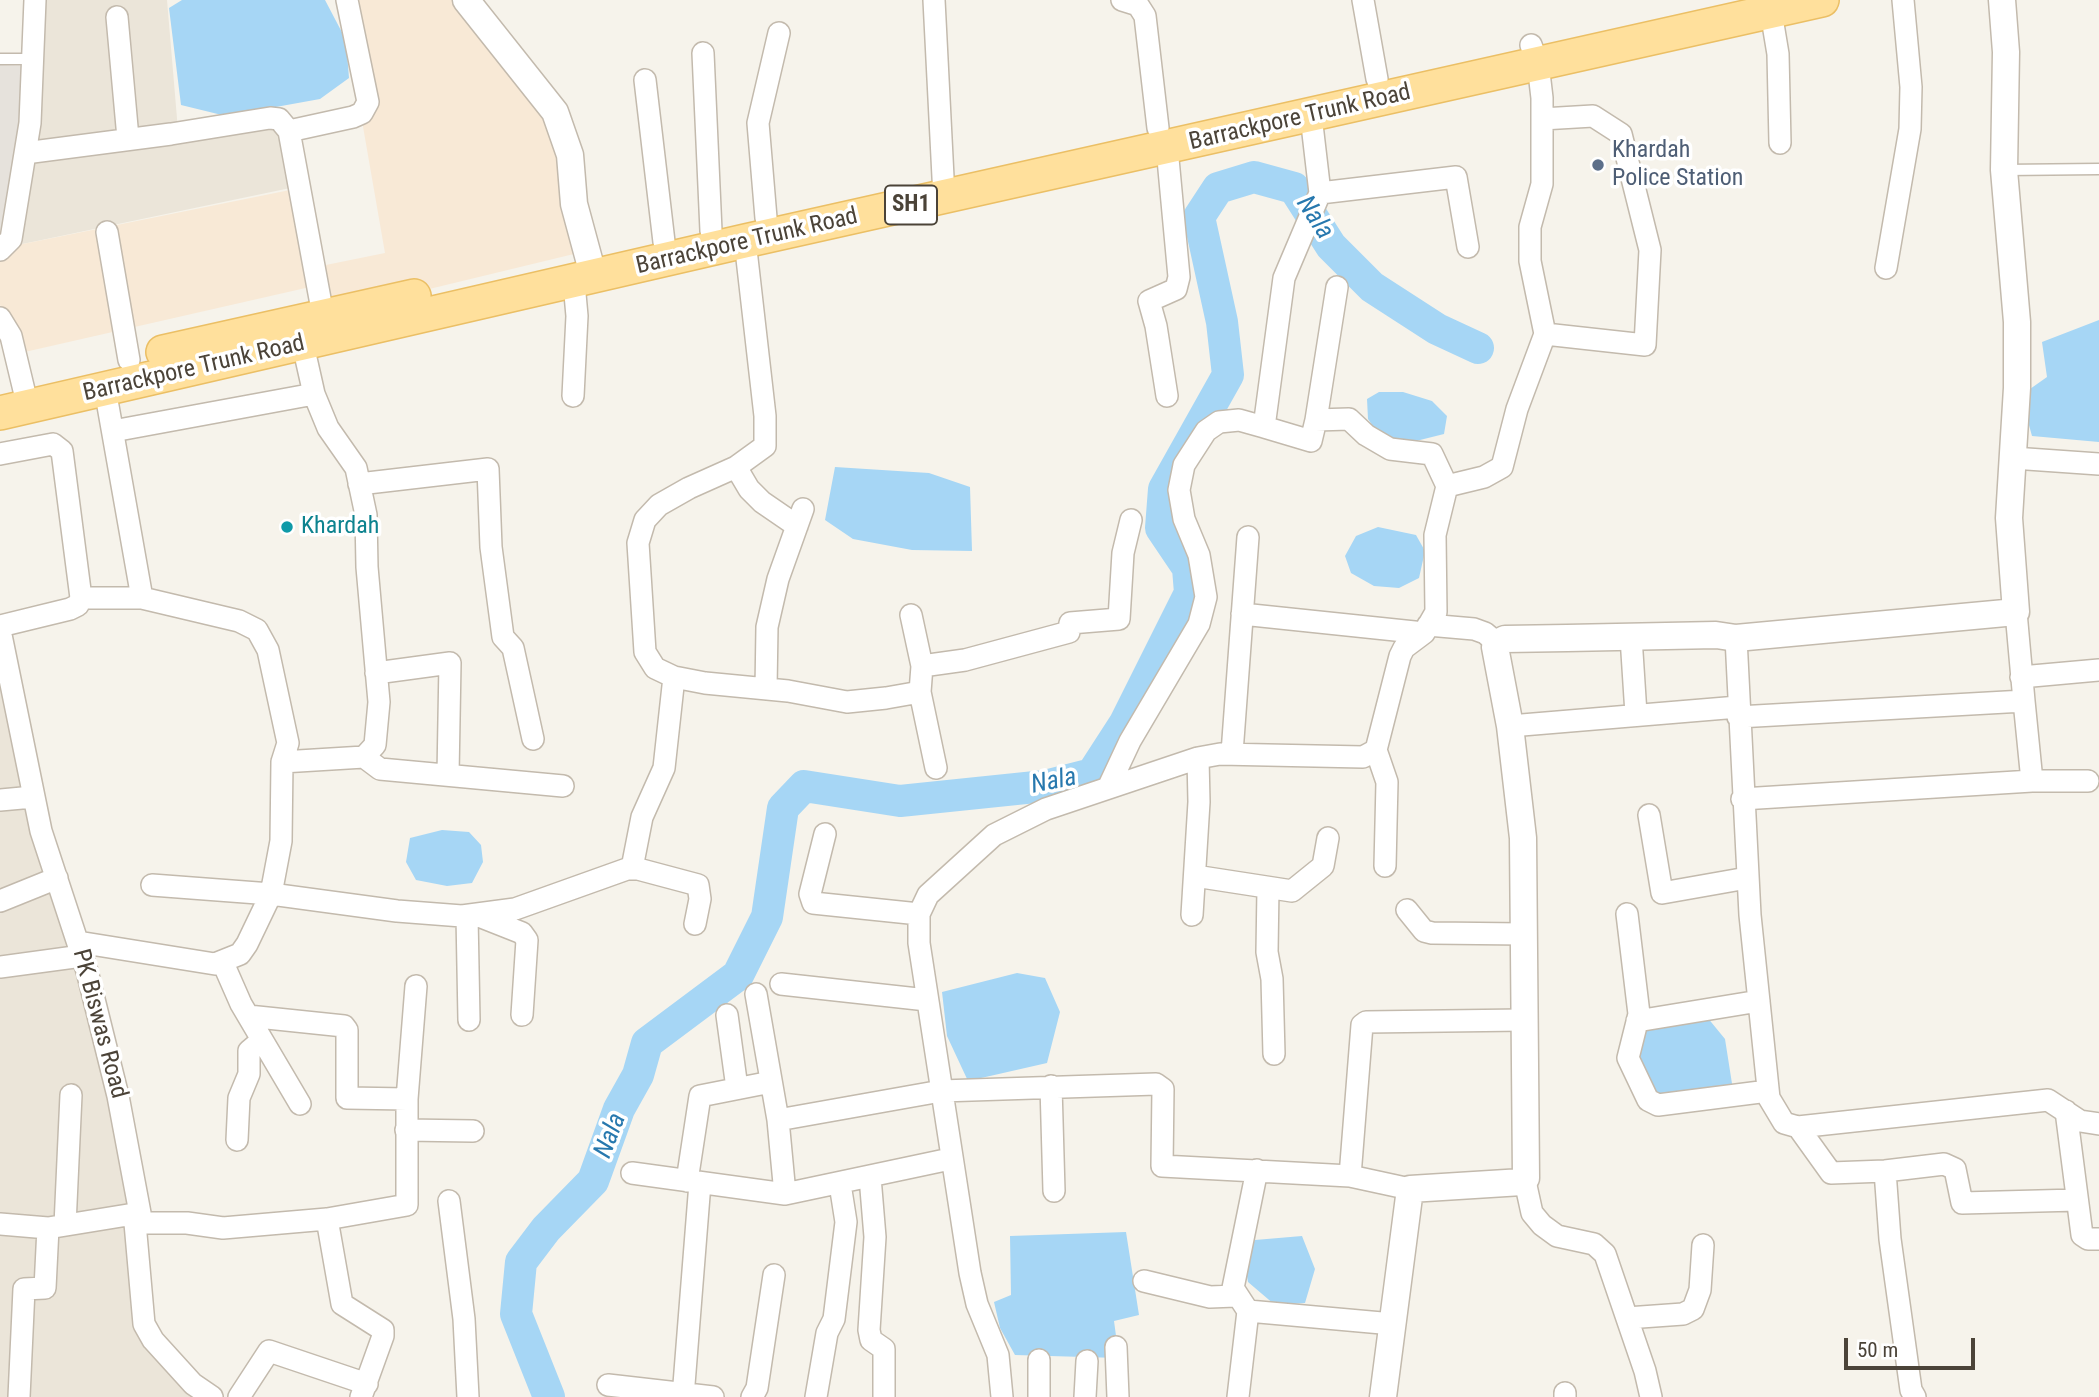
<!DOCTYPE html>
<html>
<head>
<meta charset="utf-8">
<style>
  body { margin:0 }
  #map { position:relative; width:2099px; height:1397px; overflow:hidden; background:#f6f3eb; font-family:"Roboto Condensed",sans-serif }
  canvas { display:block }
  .scale { position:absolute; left:1844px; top:1338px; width:131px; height:32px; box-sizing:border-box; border:4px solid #4b4338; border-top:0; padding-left:9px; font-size:21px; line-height:24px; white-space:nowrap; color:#4b4338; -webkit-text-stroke:5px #fff; paint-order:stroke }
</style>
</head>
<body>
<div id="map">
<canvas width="2099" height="1397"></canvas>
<div class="scale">50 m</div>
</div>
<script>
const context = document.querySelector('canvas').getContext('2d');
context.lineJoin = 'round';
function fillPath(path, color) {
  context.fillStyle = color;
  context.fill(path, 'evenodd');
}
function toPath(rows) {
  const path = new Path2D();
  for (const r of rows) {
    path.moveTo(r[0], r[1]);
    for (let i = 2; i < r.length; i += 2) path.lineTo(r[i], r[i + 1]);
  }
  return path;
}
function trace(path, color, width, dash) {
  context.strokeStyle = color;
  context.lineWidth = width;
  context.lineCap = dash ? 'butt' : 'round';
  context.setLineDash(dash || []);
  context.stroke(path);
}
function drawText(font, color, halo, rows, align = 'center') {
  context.font = font + ' "Roboto Condensed",sans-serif';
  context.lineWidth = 7;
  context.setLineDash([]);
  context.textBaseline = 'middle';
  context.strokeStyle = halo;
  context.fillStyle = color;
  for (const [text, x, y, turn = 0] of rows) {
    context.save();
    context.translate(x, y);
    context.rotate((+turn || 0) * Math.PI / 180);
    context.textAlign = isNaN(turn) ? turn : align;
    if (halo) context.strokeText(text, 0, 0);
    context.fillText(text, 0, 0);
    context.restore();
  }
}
fillPath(toPath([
  [39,0,167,0,179,142,282,120,295,187,13,246],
  [0,662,23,789,0,792],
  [27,805,87,977,127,1164,144,1324,203,1397,0,1397,0,808]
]), '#ebe5d9');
fillPath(toPath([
  [341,0,457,0,552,112,578,253,326,314,316,267,385,253],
  [295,189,310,287,16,354,15,333,0,305,0,261,13,246]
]), '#f8e9d6');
fillPath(toPath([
  [0,65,27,66,23,132,0,241]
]), '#e6e2dc');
fillPath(toPath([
  [182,0,325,0,346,40,349,78,320,99,226,116,181,105,169,8],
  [2099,320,2099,442,2032,436,2027,418,2030,389,2047,377,2042,342],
  [1379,392,1403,392,1432,401,1447,416,1444,434,1412,442,1383,441,1368,419,1367,399],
  [835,467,929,473,970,487,972,551,912,550,853,539,825,520],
  [1378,527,1416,535,1425,551,1419,578,1399,588,1374,586,1351,573,1345,556,1356,536],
  [442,830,469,832,481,845,483,862,472,883,447,886,416,880,406,862,410,838],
  [1017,973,1045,978,1060,1012,1047,1063,968,1081,947,1036,942,992],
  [1707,1017,1725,1039,1733,1090,1652,1096,1633,1062,1643,1028],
  [1126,1232,1139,1315,1114,1321,1119,1358,1015,1355,1000,1328,994,1302,1011,1295,1010,1236],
  [1302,1236,1315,1269,1305,1303,1275,1305,1248,1282,1244,1259,1255,1240]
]), '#a6d6f5');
trace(toPath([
  [549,1397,516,1314,521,1262,546,1229,593,1181,619,1109,638,1075,647,1043,738,975,767,917,783,808,804,786,900,801,1045,786,1092,774,1125,723,1190,593,1188,568,1161,528,1164,489,1228,375,1222,322,1199,217,1218,188,1254,177,1294,188,1331,246,1372,287,1437,329,1478,348]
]), '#a6d6f5', 32);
const service = toPath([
  [0,59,33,59],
  [2004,170,2099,169]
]);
const minor = toPath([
  [934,0,944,197],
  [1122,0,1138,5,1145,16,1158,128],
  [1363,0,1377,79],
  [1771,12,1778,54,1780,143],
  [117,17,128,138],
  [703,53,711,231],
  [645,80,664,242],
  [1311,116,1320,193,1456,177,1468,247],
  [1542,119,1593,116,1621,134,1650,250,1645,345,1545,334],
  [289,131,353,117,362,113,368,102,347,0],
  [25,153,171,134,270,118,279,119,289,131,323,315],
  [1320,193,1284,278,1264,427,1311,441,1316,420,1349,419,1366,435,1390,449,1432,454,1447,486],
  [766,218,758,123,779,33],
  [107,232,129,360],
  [745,241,765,416,765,446,736,467,689,488,659,505,645,520,638,543,645,652,655,668,674,677,705,683,788,691,847,702,886,698,920,692,922,666,911,615],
  [0,250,11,239,30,123,35,0],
  [1886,268,1910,129,1911,87,1903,0],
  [0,318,11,336,28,407],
  [105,389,142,598],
  [573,396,577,316,574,283],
  [1167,396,1156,326,1149,301,1176,289,1179,277,1167,148],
  [1316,420,1337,287],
  [113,431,314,394],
  [0,454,53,444,62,451,81,598,78,605,70,609,0,626],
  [2013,458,2099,464],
  [736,467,749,489,762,502,797,526],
  [359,484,488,469,491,547,503,637,513,648,533,739],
  [1242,614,1424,633],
  [1428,625,1474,629,1485,633,1497,643],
  [0,630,41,831,87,971,118,1096,140,1213,135,1223,144,1324,153,1340,193,1384,212,1397],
  [1631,637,1636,714],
  [1736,638,1750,915,1769,1098,1784,1123,1798,1127,2048,1100,2080,1121,2099,1124],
  [922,666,965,660,1069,632,1070,623,1119,619,1123,553,1131,520],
  [376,673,450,663,448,775],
  [2021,677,2099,670],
  [766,689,767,627,778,579,803,509],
  [920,692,936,768],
  [2024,701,2032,781,2088,781],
  [1738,717,2024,701,2016,612],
  [1510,726,1738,707],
  [1376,750,1387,782,1385,866],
  [1232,753,1248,537],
  [364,757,380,769,563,786],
  [282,762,364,757,375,745,379,702,367,567,366,515,356,468,328,428,314,394,303,345],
  [1108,788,1130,741,1199,624,1206,597,1199,555,1184,519,1179,490,1184,465,1206,431,1219,422,1239,420,1264,427],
  [1742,799,2032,781],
  [0,800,33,797],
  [1649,815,1662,893,1747,878],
  [825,834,810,894,813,903,919,914],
  [632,868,642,817,664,768,674,677],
  [1195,876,1292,891,1323,866,1328,838],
  [152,885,271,894,397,911,462,916,515,909,627,869,638,869,698,885,700,899,695,924],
  [1268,888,1267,952,1272,979,1274,1054],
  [0,901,57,878],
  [1407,910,1424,931,1432,933,1524,934],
  [1627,914,1639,1014,1628,1058,1648,1100,1658,1105,1768,1091],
  [1192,915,1199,802,1198,758],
  [467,916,469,1020],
  [479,916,522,933,527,940,522,1015],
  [78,942,215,964,240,954,247,944,271,894,281,841,282,762,288,743,268,650,257,630,239,621,142,598,81,598],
  [223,963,241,1004,300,1104],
  [0,967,82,956],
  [781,984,927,1000],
  [756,994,778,1120,785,1194],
  [727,1015,737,1088],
  [248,1016,344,1026,347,1030,347,1098,407,1099],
  [1637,1021,1759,1001],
  [1051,1086,1054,1191],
  [2066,1111,2082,1235,2088,1239,2099,1239],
  [778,1120,941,1091,1156,1084,1163,1089,1162,1166,1350,1176,1410,1189],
  [1798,1127,1831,1173,1885,1171,1944,1164,1955,1169,1962,1203,2077,1200],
  [406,1130,473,1131],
  [237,1140,239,1098,249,1074,249,1051,262,1040],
  [1885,1171,1890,1239,1911,1390,1915,1397],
  [632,1173,785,1194,950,1159],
  [1350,1176,1362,1025,1366,1022,1523,1020],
  [870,1177,875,1237,869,1330,871,1340,884,1349,884,1397],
  [687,1181,700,1096,771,1082],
  [1525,1181,1532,1213,1542,1225,1557,1236,1594,1244,1605,1254,1645,1371,1651,1397],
  [449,1201,464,1319,468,1397],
  [327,1219,342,1304,383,1330,383,1336,361,1397],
  [135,1223,187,1223,223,1228,327,1219,407,1205,407,1099,416,986],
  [0,1224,48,1228,140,1213],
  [65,1225,71,1095],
  [1144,1281,1210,1297,1235,1296],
  [1248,1311,1393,1324],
  [1627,1318,1683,1314,1693,1309,1700,1290,1703,1245],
  [1116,1347,1118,1397],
  [608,1385,713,1397],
  [1565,1393,1565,1397],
  [19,1397,24,1289,45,1288,48,1228],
  [239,1397,269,1351,367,1384],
  [683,1397,700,1183],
  [752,1397,757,1388,774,1275],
  [816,1397,827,1333,834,1319,846,1222,840,1184],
  [1002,1397,998,1355,977,1304,970,1273,919,943,919,914,928,895,994,835,1046,809,1198,758,1220,754,1363,757,1376,750,1400,656,1404,648,1424,633,1436,612,1435,535,1447,486,1484,477,1502,467,1517,409,1545,334,1530,261,1530,227,1542,184,1542,98,1538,64,1531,45],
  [1039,1397,1039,1360],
  [1085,1397,1087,1361],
  [1238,1397,1248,1311,1233,1288,1257,1170]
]);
const tertiary = toPath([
  [466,0,555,112,570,155,574,204,594,278],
  [1383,1397,1410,1189,1522,1182,1526,1178,1523,838,1510,726,1495,647,1497,643,1505,639,1567,638,1716,635,1736,638,2016,612,2009,518,2017,388,2017,322,2004,170,2006,52,2002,0]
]);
const primary = toPath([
  [163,352,414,296],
  [0,413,745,241,1822,0]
]);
trace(service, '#c3baad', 13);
trace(minor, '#c3baad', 24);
trace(tertiary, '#c3baad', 29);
trace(primary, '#ebbf65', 36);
trace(service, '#fff', 10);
trace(minor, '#fff', 21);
trace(tertiary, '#fff', 26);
trace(primary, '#ffe09c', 33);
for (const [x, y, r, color] of [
  [1598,165,7,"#5c6f8a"],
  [287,527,7,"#0f9aa8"]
]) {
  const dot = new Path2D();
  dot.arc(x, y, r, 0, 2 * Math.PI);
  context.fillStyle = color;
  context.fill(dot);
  trace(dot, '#fff', 2.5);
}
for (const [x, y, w] of [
  [911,205,52]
]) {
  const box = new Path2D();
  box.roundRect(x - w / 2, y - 19.5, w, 39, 5);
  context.fillStyle = '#fff';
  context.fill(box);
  trace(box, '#4b4338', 2);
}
drawText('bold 23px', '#4b4338', null, [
  ["SH1",911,205]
]);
drawText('24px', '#4b4338', '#fff', [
  ["Barrackpore Trunk Road",1300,118,-13],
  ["Barrackpore Trunk Road",747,242,-13],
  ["Barrackpore Trunk Road",194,369,-13],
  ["PK Biswas Road",99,1024,75]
]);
drawText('24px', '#4e5e75', '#fff', [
  ["Khardah",1612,151],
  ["Police Station",1612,179]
], 'left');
drawText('24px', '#0d838f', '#fff', [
  ["Khardah",301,527]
], 'left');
drawText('italic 26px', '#2778ae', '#fff', [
  ["Nala",1314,218,57],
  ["Nala",1054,782,-11],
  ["Nala",611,1136,-69]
]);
</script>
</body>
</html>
